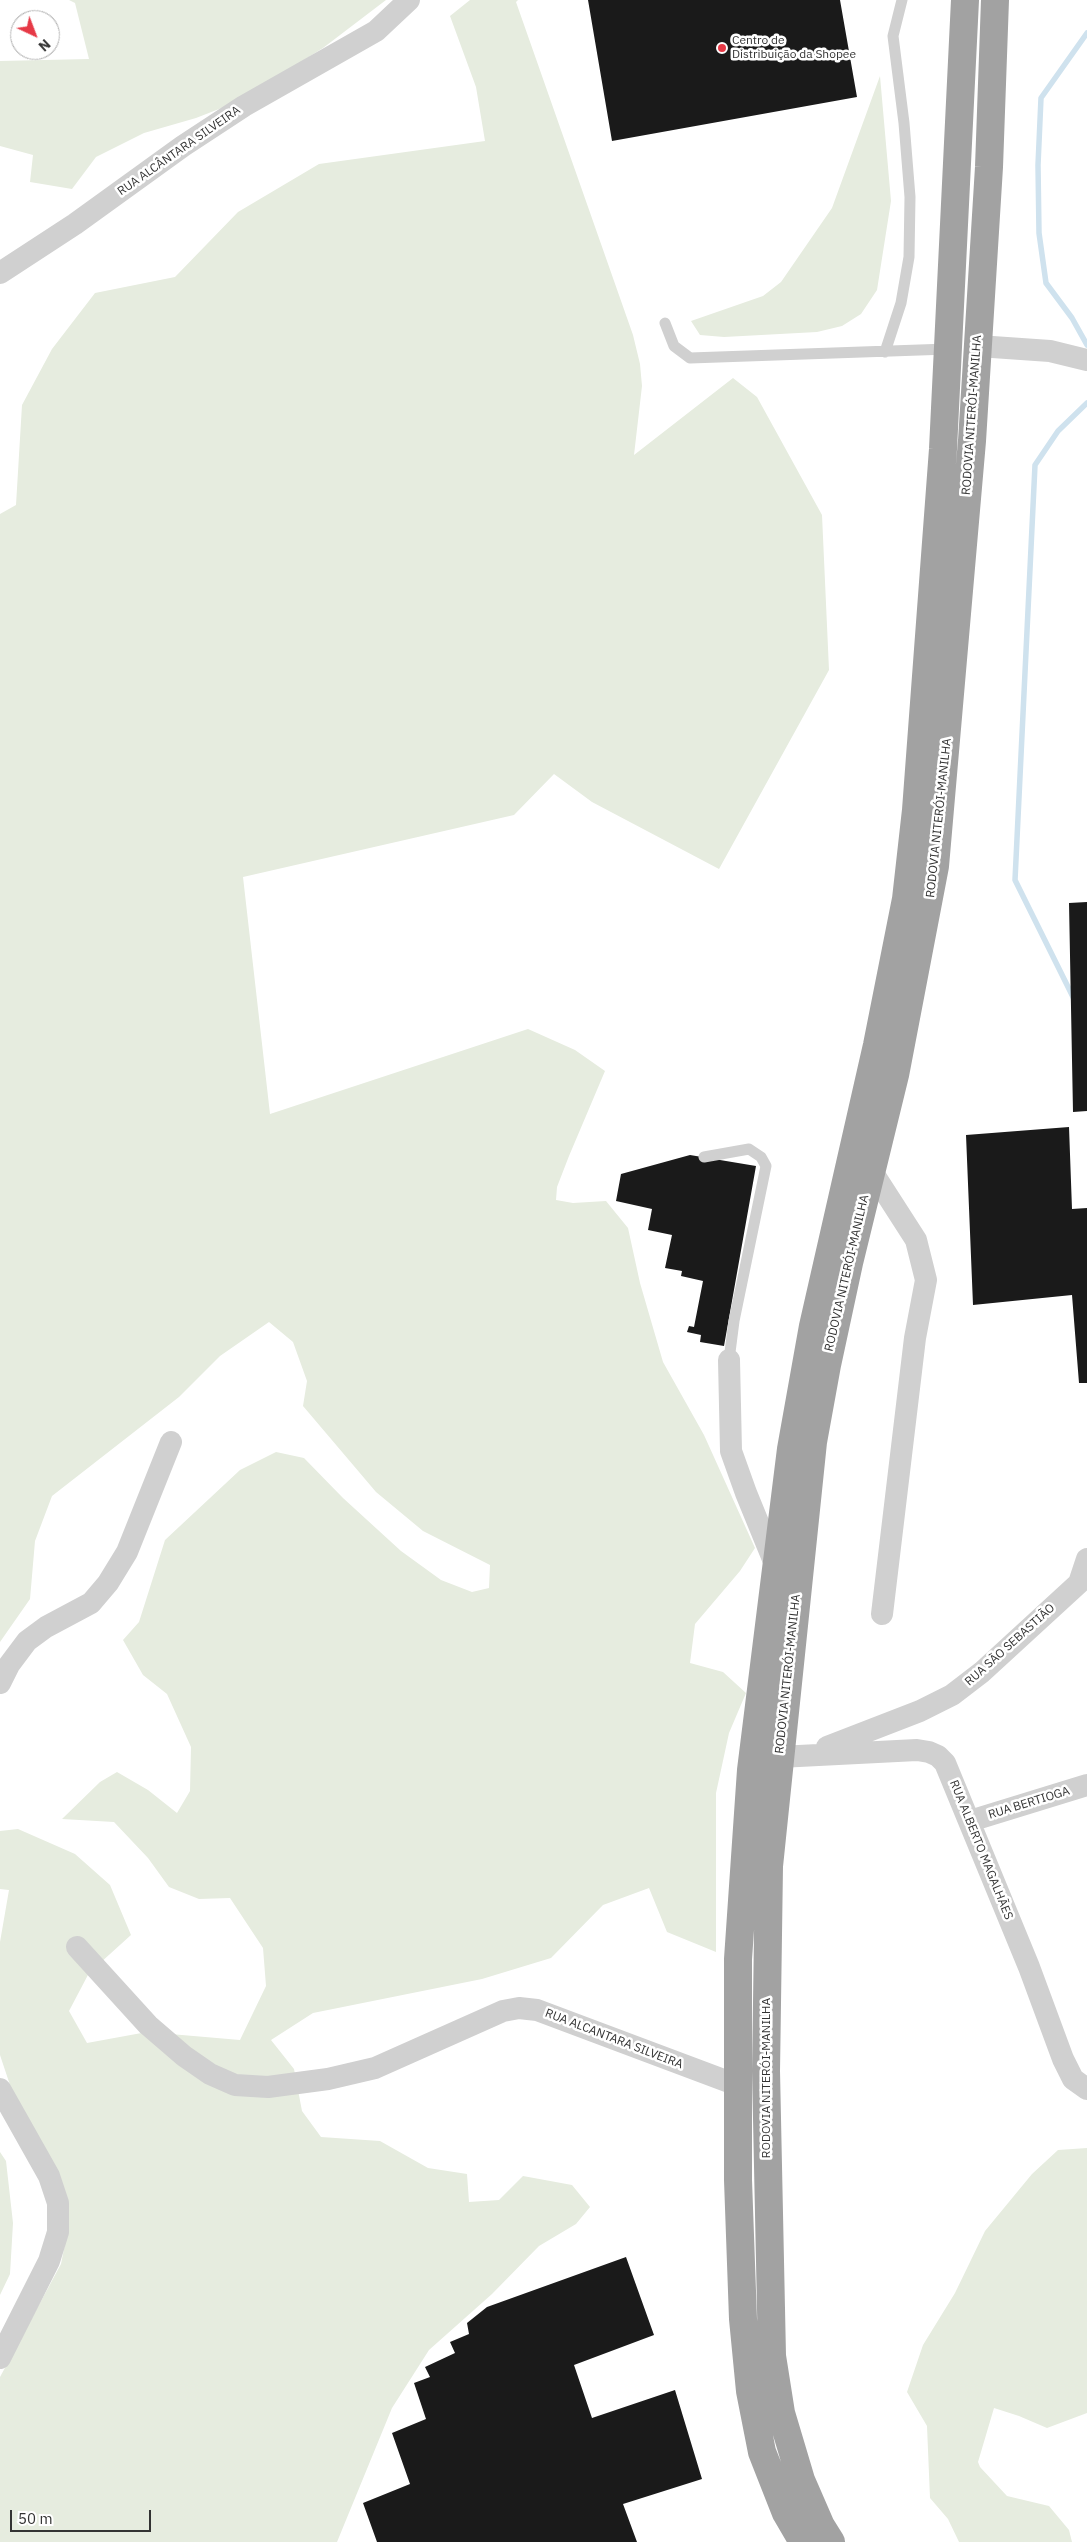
<!DOCTYPE html>
<html>
<head>
<meta charset="utf-8">
<style>
  body { margin:0 }
  #map { position:relative; width:1087px; height:2542px; overflow:hidden; background:#fff; font-family:"IBM Plex Sans",sans-serif }
  canvas { display:block }
  .north { position:absolute; left:10px; top:10px; width:50px; height:50px; box-sizing:border-box; background:#fff; border:1px solid #adadad; border-radius:50%; rotate:137deg; font-size:14px; font-weight:700; line-height:20px; text-align:center; color:#333 }
  .north::after { content:''; display:block; margin:auto; width:18px; height:22px; background:#e63946; clip-path:polygon(50% 0,100% 100%,50% 72%,0 100%) }
  .scale { position:absolute; left:10px; top:2510px; width:141px; height:22px; box-sizing:border-box; border:2px solid #333; border-top:0; padding-left:6px; font-size:15px; line-height:18px; white-space:nowrap; color:#333; -webkit-text-stroke:4px #fff; paint-order:stroke }
</style>
</head>
<body>
<div id="map">
<canvas width="1087" height="2542"></canvas>
<div class="north">N</div>
<div class="scale">50 m</div>
</div>
<script>
const context = document.querySelector('canvas').getContext('2d');
context.lineJoin = 'round';
function fillPath(path, color) {
  context.fillStyle = color;
  context.fill(path, 'evenodd');
}
function toPath(rows) {
  const path = new Path2D();
  for (const r of rows) {
    path.moveTo(r[0], r[1]);
    for (let i = 2; i < r.length; i += 2) path.lineTo(r[i], r[i + 1]);
  }
  return path;
}
function trace(path, color, width, dash) {
  context.strokeStyle = color;
  context.lineWidth = width;
  context.lineCap = dash ? 'butt' : 'round';
  context.setLineDash(dash || []);
  context.stroke(path);
}
function drawText(font, color, halo, rows, align = 'center') {
  context.font = font + ' "IBM Plex Sans",sans-serif';
  context.lineWidth = 5;
  context.setLineDash([]);
  context.textBaseline = 'middle';
  context.strokeStyle = halo;
  context.fillStyle = color;
  for (const [text, x, y, turn = 0] of rows) {
    context.save();
    context.translate(x, y);
    context.rotate((+turn || 0) * Math.PI / 180);
    context.textAlign = isNaN(turn) ? turn : align;
    if (halo) context.strokeText(text, 0, 0);
    context.fillText(text, 0, 0);
    context.restore();
  }
}
fillPath(toPath([
  [69,0,386,0,323,48,237,102,196,118,144,133,96,157,72,189,30,182,33,155,0,146,0,61,89,59,75,3],
  [470,0,518,0,516,2,633,335,640,364,642,386,634,455,733,378,757,397,822,515,829,670,719,869,592,802,554,774,514,815,243,877,270,1114,528,1029,575,1050,605,1071,569,1156,557,1187,556,1200,573,1203,606,1201,628,1228,640,1283,663,1362,704,1435,755,1548,740,1571,695,1624,690,1663,723,1672,746,1693,729,1733,716,1793,716,1952,667,1932,649,1888,603,1905,551,1958,482,1979,313,2013,271,2040,294,2069,302,2111,321,2137,380,2141,428,2168,467,2174,469,2202,499,2200,523,2176,572,2185,590,2207,576,2224,539,2246,492,2294,429,2350,392,2408,337,2542,0,2542,0,2377,61,2264,69,2224,16,2103,0,2055,0,1942,9,1890,0,1889,0,1831,18,1829,75,1854,110,1885,131,1935,89,1973,69,2011,87,2043,147,2032,240,2040,266,1986,263,1948,230,1898,199,1899,169,1887,148,1858,114,1822,62,1819,100,1782,117,1772,148,1790,177,1813,190,1791,191,1747,167,1694,143,1675,123,1640,139,1622,165,1540,240,1470,276,1452,304,1458,343,1498,401,1551,441,1580,472,1592,489,1588,490,1565,423,1531,376,1492,303,1406,307,1381,293,1342,269,1322,220,1356,179,1397,52,1496,35,1541,30,1599,0,1642,0,514,16,505,22,405,52,349,95,293,175,277,238,212,319,164,485,141,476,87,450,16],
  [880,76,891,201,877,290,861,314,842,326,817,332,724,337,700,335,691,321,763,296,781,282,832,208],
  [1087,2148,1087,2413,1047,2428,1019,2416,994,2408,978,2462,980,2467,1007,2496,1049,2506,1069,2530,1072,2542,959,2542,948,2519,930,2498,927,2426,907,2392,923,2345,955,2293,985,2231,1032,2174,1058,2150],
  [0,2152,6,2161,13,2223,10,2274,0,2295]
]), '#e6ecdf');
trace(toPath([
  [1087,33,1041,98,1038,165,1039,233,1046,283,1072,318,1087,345],
  [1074,999,1015,880,1035,465,1058,431,1087,403]
]), '#cfe2ee', 5.5);
fillPath(toPath([
  [588,0,840,0,857,97,612,141],
  [1087,902,1087,1111,1073,1112,1069,903],
  [1069,1127,1072,1209,1087,1208,1087,1383,1079,1383,1072,1295,973,1305,966,1135],
  [690,1155,756,1166,724,1346,700,1342,701,1335,687,1332,689,1326,694,1327,703,1281,681,1276,682,1271,665,1268,672,1235,648,1230,652,1209,616,1201,621,1174],
  [626,2257,654,2335,574,2365,592,2418,675,2390,702,2479,623,2504,637,2542,377,2542,363,2503,410,2484,392,2433,426,2419,414,2383,430,2377,425,2367,455,2353,450,2342,469,2334,467,2323,487,2307]
]), '#1a1a1a');
trace(toPath([
  [665,323,674,346,690,358,948,349],
  [885,352,901,303,909,257,910,197,904,123,893,36,902,0],
  [704,1157,749,1149,761,1157,766,1166,734,1321,729,1360]
]), '#d0d0d0', 11);
trace(toPath([
  [0,273,75,224,183,146,244,106,376,31,409,0],
  [978,346,1050,351,1087,360],
  [871,1170,916,1240,926,1280,915,1338,882,1614],
  [729,1360,731,1451,746,1493,775,1564],
  [0,1683,9,1665,27,1641,46,1627,91,1603,108,1583,127,1552,171,1442],
  [827,1747,920,1711,952,1695,982,1672,1079,1583,1087,1559],
  [779,1757,917,1750,929,1752,938,1756,945,1763,1029,1967,1063,2059,1073,2079,1087,2089],
  [970,1821,1087,1785],
  [77,1947,148,2025,184,2056,210,2074,235,2085,268,2087,328,2079,375,2068,503,2011,519,2008,537,2010,737,2085],
  [0,2089,49,2176,58,2203,58,2232,49,2261,0,2358]
]), '#d0d0d0', 22);
trace(toPath([
  [803,2542,786,2513,762,2452,750,2391,743,2319,738,2180,738,1959,751,1770,791,1449,813,1326,877,1045,906,899,916,810,943,449,965,0],
  [831,2542,821,2526,801,2480,781,2413,772,2356,766,2071,769,1866,813,1442,827,1365,849,1263,895,1075,935,866,972,441,989,167,995,0]
]), '#a2a2a2', 28);
for (const [x, y, r, color] of [
  [722,48,5,"#e63946"]
]) {
  const dot = new Path2D();
  dot.arc(x, y, r, 0, 2 * Math.PI);
  context.fillStyle = color;
  context.fill(dot);
  trace(dot, '#fff', 2);
}
drawText('12px', '#333', '#fff', [
  ["Centro de",732,41],
  ["Distribuição da Shopee",732,55]
], 'left');
drawText('12px', '#333', '#fff', [
  ["RUA ALCÂNTARA SILVEIRA",179,151,-35],
  ["RODOVIA NITERÓI-MANILHA",972,415,-86],
  ["RODOVIA NITERÓI-MANILHA",939,818,-84],
  ["RODOVIA NITERÓI-MANILHA",847,1273,-77],
  ["RUA SÃO SEBASTIÃO",1010,1645,-42],
  ["RODOVIA NITERÓI-MANILHA",788,1674,-84],
  ["RUA BERTIOGA",1029,1803,-17],
  ["RUA ALBERTO MAGALHÃES",981,1850,68],
  ["RUA ALCANTARA SILVEIRA",614,2039,21],
  ["RODOVIA NITERÓI-MANILHA",767,2078,-90]
]);
</script>
</body>
</html>
